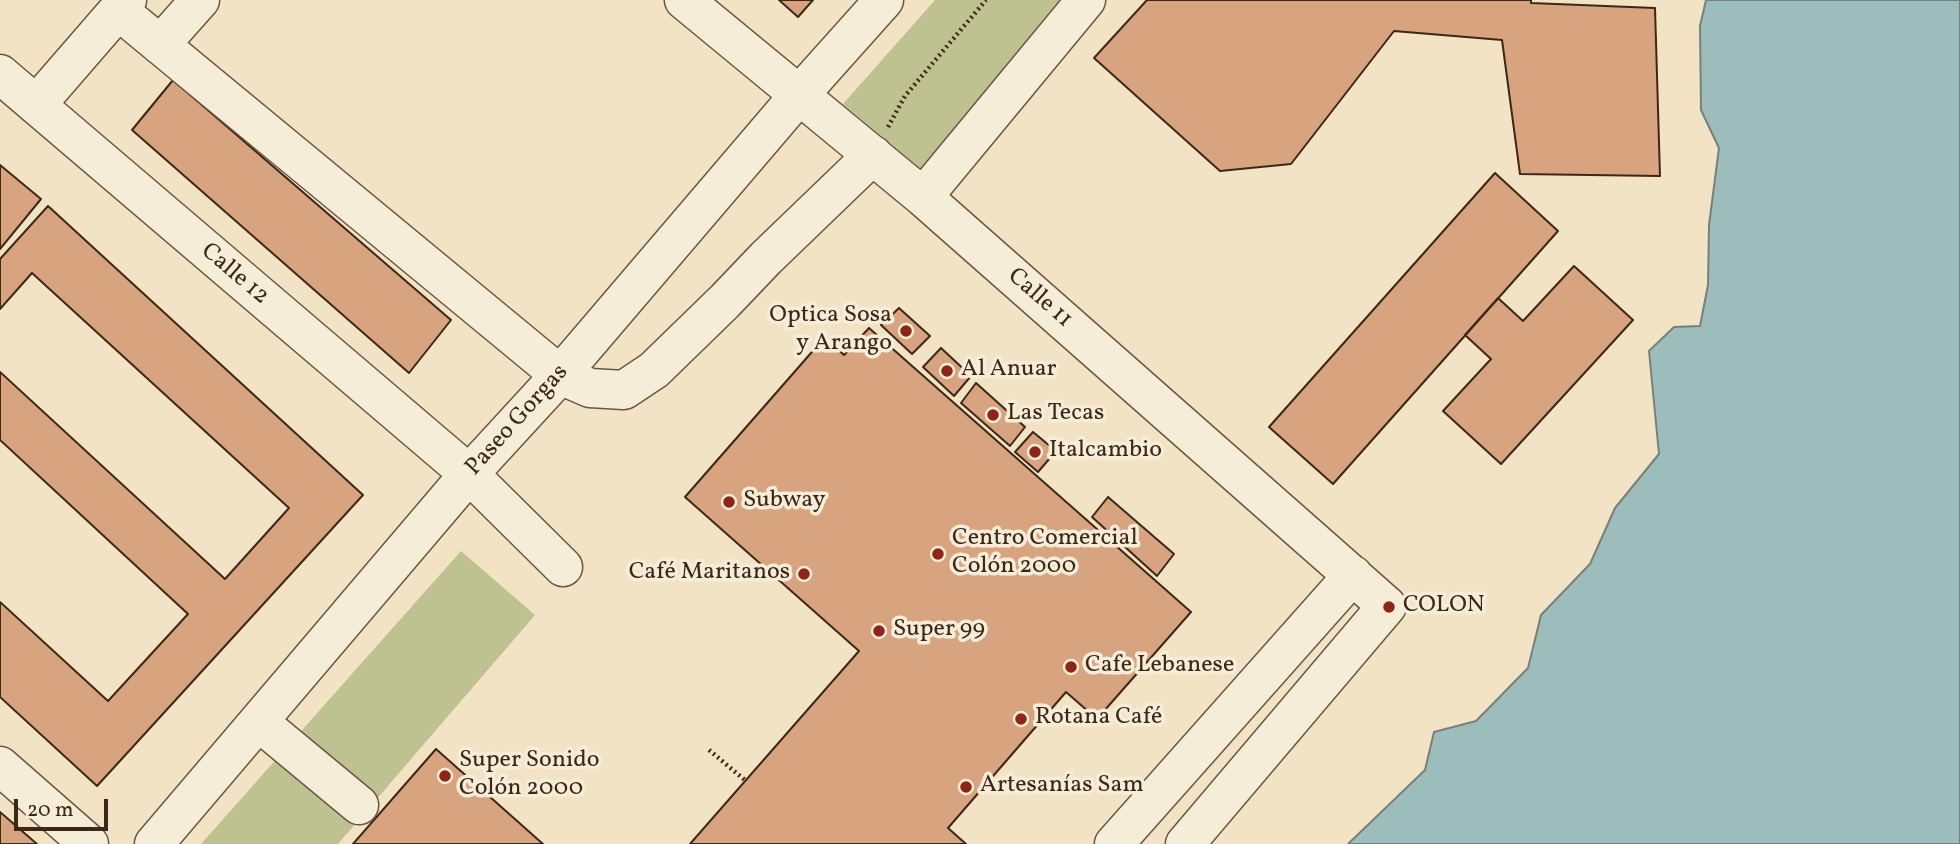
<!DOCTYPE html>
<html>
<head>
<meta charset="utf-8">
<style>
  body { margin:0 }
  #map { position:relative; width:1960px; height:844px; overflow:hidden; background:#f1e3c4; font-family:Vollkorn,serif }
  canvas { display:block }
  .scale { position:absolute; left:14px; top:799px; width:94px; height:32px; box-sizing:border-box; border:4px solid #3d2716; border-top:0; padding-left:9px; font-size:21px; line-height:24px; white-space:nowrap; color:#3d2716; -webkit-text-stroke:5px #f6edd9; paint-order:stroke }
</style>
</head>
<body>
<div id="map">
<canvas width="1960" height="844"></canvas>
<div class="scale">20 m</div>
</div>
<script>
const context = document.querySelector('canvas').getContext('2d');
context.lineJoin = 'round';
function fillPath(path, color) {
  context.fillStyle = color;
  context.fill(path, 'evenodd');
}
function toPath(rows) {
  const path = new Path2D();
  for (const r of rows) {
    path.moveTo(r[0], r[1]);
    for (let i = 2; i < r.length; i += 2) path.lineTo(r[i], r[i + 1]);
  }
  return path;
}
function trace(path, color, width, dash) {
  context.strokeStyle = color;
  context.lineWidth = width;
  context.lineCap = dash ? 'butt' : 'round';
  context.setLineDash(dash || []);
  context.stroke(path);
}
function drawText(font, color, halo, rows, align = 'center') {
  context.font = font + ' Vollkorn,serif';
  context.lineWidth = 7;
  context.setLineDash([]);
  context.textBaseline = 'middle';
  context.strokeStyle = halo;
  context.fillStyle = color;
  for (const [text, x, y, turn = 0] of rows) {
    context.save();
    context.translate(x, y);
    context.rotate((+turn || 0) * Math.PI / 180);
    context.textAlign = isNaN(turn) ? turn : align;
    if (halo) context.strokeText(text, 0, 0);
    context.fillText(text, 0, 0);
    context.restore();
  }
}
fillPath(toPath([
  [935,0,1070,0,921,169,843,104],
  [461,551,535,615,338,844,201,844]
]), '#bec291');
const water = toPath([
  [1706,0,1960,0,1960,844,1348,844,1425,770,1434,732,1476,721,1528,668,1541,615,1590,564,1615,508,1659,454,1649,351,1674,327,1700,326,1708,285,1709,225,1719,148,1701,110,1700,26,1706,0]
]);
fillPath(water, '#9dbdbc');
trace(water, '#77817a', 2);
const building = toPath([
  [779,0,813,0,798,17,779,0],
  [1147,0,1531,0,1531,3,1655,8,1660,176,1520,174,1502,40,1394,31,1291,164,1220,171,1094,58,1147,0],
  [173,80,451,320,409,373,132,130,173,80],
  [0,165,41,199,0,249,0,165],
  [1495,173,1558,231,1333,484,1269,427,1495,173],
  [48,206,363,495,97,786,0,697,0,602,108,701,188,614,0,440,0,372,225,579,289,508,32,273,0,309,0,259,48,206],
  [1574,266,1633,320,1501,464,1443,411,1491,359,1465,335,1498,298,1523,321,1574,266],
  [899,308,930,336,912,354,881,325,899,308],
  [869,328,1191,612,1097,719,1066,692,948,828,966,844,690,844,859,651,685,497,825,337,844,355,869,328],
  [941,348,971,376,954,396,923,367,941,348],
  [976,383,1025,427,1010,446,961,403,976,383],
  [1033,432,1056,451,1038,472,1015,452,1033,432],
  [1108,497,1174,554,1157,576,1092,517,1108,497],
  [436,749,543,844,353,844,436,749],
  [0,812,37,844,0,844,0,812]
]);
fillPath(building, '#d8a37f');
trace(building, '#3d2716', 2);
const minor = toPath([
  [684,0,923,197,1387,606,1185,844],
  [118,10,560,375,590,388,624,390,654,370,725,301,766,258,873,155],
  [160,45,200,0],
  [0,74,469,474,563,567],
  [36,105,127,0],
  [923,197,1086,0],
  [259,722,359,805],
  [0,766,89,844],
  [154,844,469,474,560,375,800,94,884,0],
  [1114,844,1353,575]
]);
trace(minor, '#6a5642', 41);
trace(toPath([
  [888,127,905,96,986,0],
  [709,750,746,781]
]), '#3d2716', 4.5, [2, 3.5]);
trace(minor, '#f6edd9', 38);
for (const [x, y, r, color] of [
  [906,331,7,"#8f2418"],
  [947,371,7,"#8f2418"],
  [993,415,7,"#8f2418"],
  [1035,452,7,"#8f2418"],
  [729,502,7,"#8f2418"],
  [938,554,7,"#8f2418"],
  [804,574,7,"#8f2418"],
  [1389,607,7,"#8f2418"],
  [879,631,7,"#8f2418"],
  [1071,667,7,"#8f2418"],
  [1021,719,7,"#8f2418"],
  [445,776,7,"#8f2418"],
  [966,787,7,"#8f2418"]
]) {
  const dot = new Path2D();
  dot.arc(x, y, r, 0, 2 * Math.PI);
  context.fillStyle = color;
  context.fill(dot);
  trace(dot, '#f6edd9', 2.5);
}
drawText('24px', '#3d2716', '#f6edd9', [
  ["Calle 12",234,275,40],
  ["Calle 11",1039,299,41],
  ["Paseo Gorgas",518,421,-48]
]);
drawText('24px', '#3d2716', '#f6edd9', [
  ["Optica Sosa",892,317,"right"],
  ["y Arango",892,345,"right"],
  ["Al Anuar",961,371],
  ["Las Tecas",1007,415],
  ["Italcambio",1049,452],
  ["Subway",743,502],
  ["Centro Comercial",952,540],
  ["Colón 2000",952,568],
  ["Café Maritanos",790,574,"right"],
  ["COLON",1403,607],
  ["Super 99",893,631],
  ["Cafe Lebanese",1085,667],
  ["Rotana Café",1035,719],
  ["Super Sonido",459,762],
  ["Colón 2000",459,790],
  ["Artesanías Sam",980,787]
], 'left');
</script>
</body>
</html>
